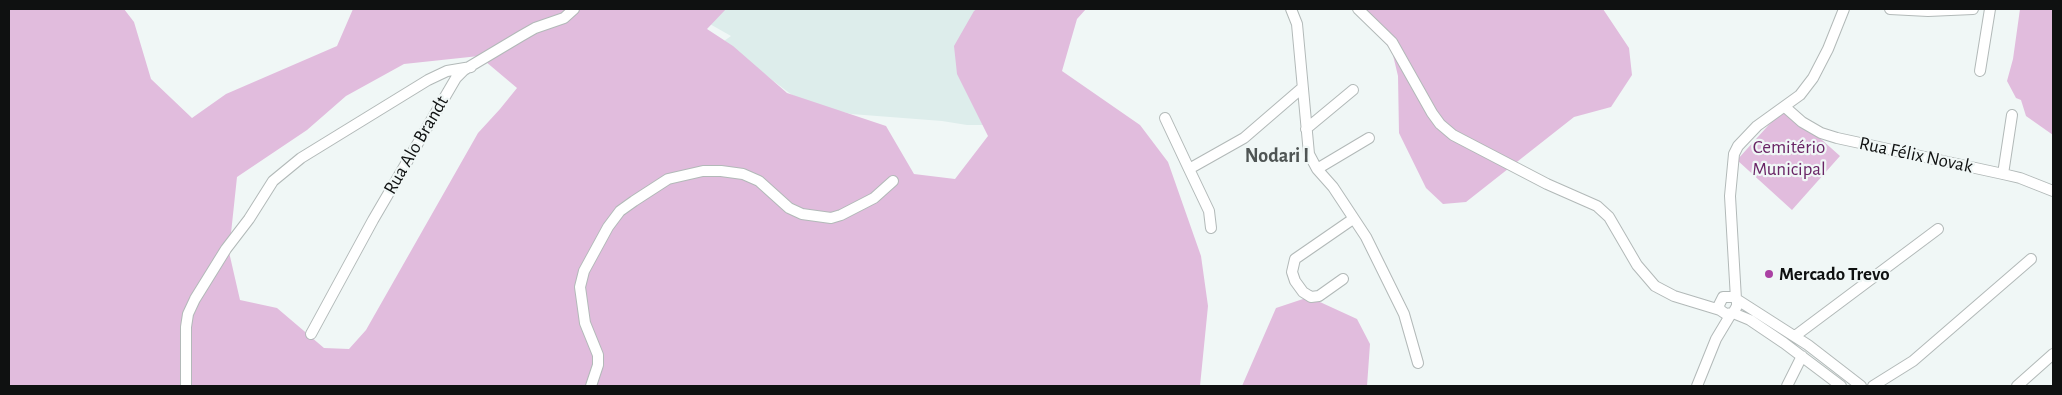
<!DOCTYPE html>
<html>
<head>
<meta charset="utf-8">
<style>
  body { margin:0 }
  #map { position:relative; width:2062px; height:395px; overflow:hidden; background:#f0f7f6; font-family:"Alegreya Sans",sans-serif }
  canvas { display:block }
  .frame { position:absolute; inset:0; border:10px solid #0f1111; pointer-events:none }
</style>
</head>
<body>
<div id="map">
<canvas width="2062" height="395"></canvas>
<div class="frame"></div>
</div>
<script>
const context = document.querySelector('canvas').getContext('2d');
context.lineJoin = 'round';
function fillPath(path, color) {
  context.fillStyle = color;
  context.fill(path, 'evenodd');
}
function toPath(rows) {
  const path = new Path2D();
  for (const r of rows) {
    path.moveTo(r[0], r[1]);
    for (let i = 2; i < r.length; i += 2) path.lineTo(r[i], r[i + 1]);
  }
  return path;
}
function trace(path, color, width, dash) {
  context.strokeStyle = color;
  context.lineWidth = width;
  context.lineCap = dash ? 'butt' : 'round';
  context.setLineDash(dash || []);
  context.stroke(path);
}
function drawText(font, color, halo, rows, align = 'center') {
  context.font = font + ' "Alegreya Sans",sans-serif';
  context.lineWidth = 4.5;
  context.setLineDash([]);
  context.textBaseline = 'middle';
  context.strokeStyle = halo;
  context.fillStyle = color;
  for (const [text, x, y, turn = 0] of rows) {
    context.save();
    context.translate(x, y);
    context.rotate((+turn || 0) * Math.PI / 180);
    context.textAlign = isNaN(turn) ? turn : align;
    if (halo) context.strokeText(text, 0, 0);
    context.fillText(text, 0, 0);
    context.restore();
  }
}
fillPath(toPath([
  [695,9,1044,9,984,125,967,125,942,121,851,114,812,104,792,95,755,67,724,41,731,36,701,19]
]), '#ddedeb');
fillPath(toPath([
  [9,9,124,9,134,22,151,79,192,118,226,94,337,46,353,9,726,9,707,29,733,46,787,93,886,126,914,174,955,179,988,136,957,74,954,46,974,11,977,9,1086,9,1077,19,1062,71,1140,125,1168,162,1201,256,1208,306,1200,386,9,386],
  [479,56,517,88,500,109,478,133,366,330,349,349,324,348,277,308,240,300,229,252,237,177,307,130,346,96,404,64],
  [1356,9,1603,9,1629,48,1632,75,1611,107,1574,117,1466,202,1443,204,1426,188,1399,133,1398,76,1392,51],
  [2020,9,2053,9,2053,135,2026,116,2021,100,2016,98,2007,81,2013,59],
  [1785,107,1840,156,1792,210,1737,160],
  [1309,297,1357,319,1370,344,1367,386,1242,386,1276,308]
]), '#e1bcdd');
const minor = toPath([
  [1291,9,1297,24,1309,154,1317,169,1333,187,1366,237,1404,314,1418,363],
  [1358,9,1392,42,1432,113,1440,124,1453,135,1547,184,1597,206,1609,217,1637,265,1655,286,1674,296,1720,310],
  [1890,9,1928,11,1973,9],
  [1980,71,1990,9],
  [1785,107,1802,122,1821,133,1837,138,2003,174,2020,178,2053,191],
  [1165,118,1189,169],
  [1306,129,1353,90],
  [1317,169,1369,138],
  [2003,174,2012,115],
  [1211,228,1209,211,1189,169,1244,138,1302,88],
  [1343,279,1319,296,1311,297,1303,292,1295,281,1292,272,1295,259,1353,219],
  [1736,299,1730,196,1734,154,1738,146,1757,126,1800,95,1813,78,1828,49,1844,9],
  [1737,301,1737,306,1733,313,1726,314,1720,310,1719,305,1723,297,1733,297,1808,345,1861,386],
  [1733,313,1750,320,1784,343,1841,386],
  [311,334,373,220,456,78,464,70,521,36,535,28,564,18,574,9],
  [1795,336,1938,229],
  [186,386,186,327,188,314,195,299,226,249,249,219,273,181,301,158,428,80,447,71,471,67],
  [591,386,598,365,598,355,585,323,580,287,584,271,608,227,620,211,634,201,668,179,703,171,721,171,743,174,759,181,789,208,802,214,831,218,841,215,874,198,893,181],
  [1697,386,1716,339,1731,314],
  [1787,386,1802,356],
  [1873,386,1913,361,2031,259],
  [2017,386,2053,354]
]);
trace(minor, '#b2b9b8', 12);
trace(minor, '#fff', 10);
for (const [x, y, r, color] of [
  [1769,274,5,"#aa41a3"]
]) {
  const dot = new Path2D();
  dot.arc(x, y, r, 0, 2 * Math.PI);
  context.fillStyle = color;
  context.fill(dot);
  trace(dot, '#f0f7f6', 2);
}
drawText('19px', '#0f1111', '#f0f7f6', [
  ["Rua Alo Brandt",416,145,-60],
  ["Rua Félix Novak",1916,155,12]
]);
drawText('19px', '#692465', '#f0f7f6', [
  ["Cemitério",1789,147],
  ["Municipal",1789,169]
]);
drawText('bold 19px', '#0f1111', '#f0f7f6', [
  ["Mercado Trevo",1779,274]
], 'left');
drawText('bold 20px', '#4f5554', '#f0f7f6', [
  ["Nodari I",1277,156]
]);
</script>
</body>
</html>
